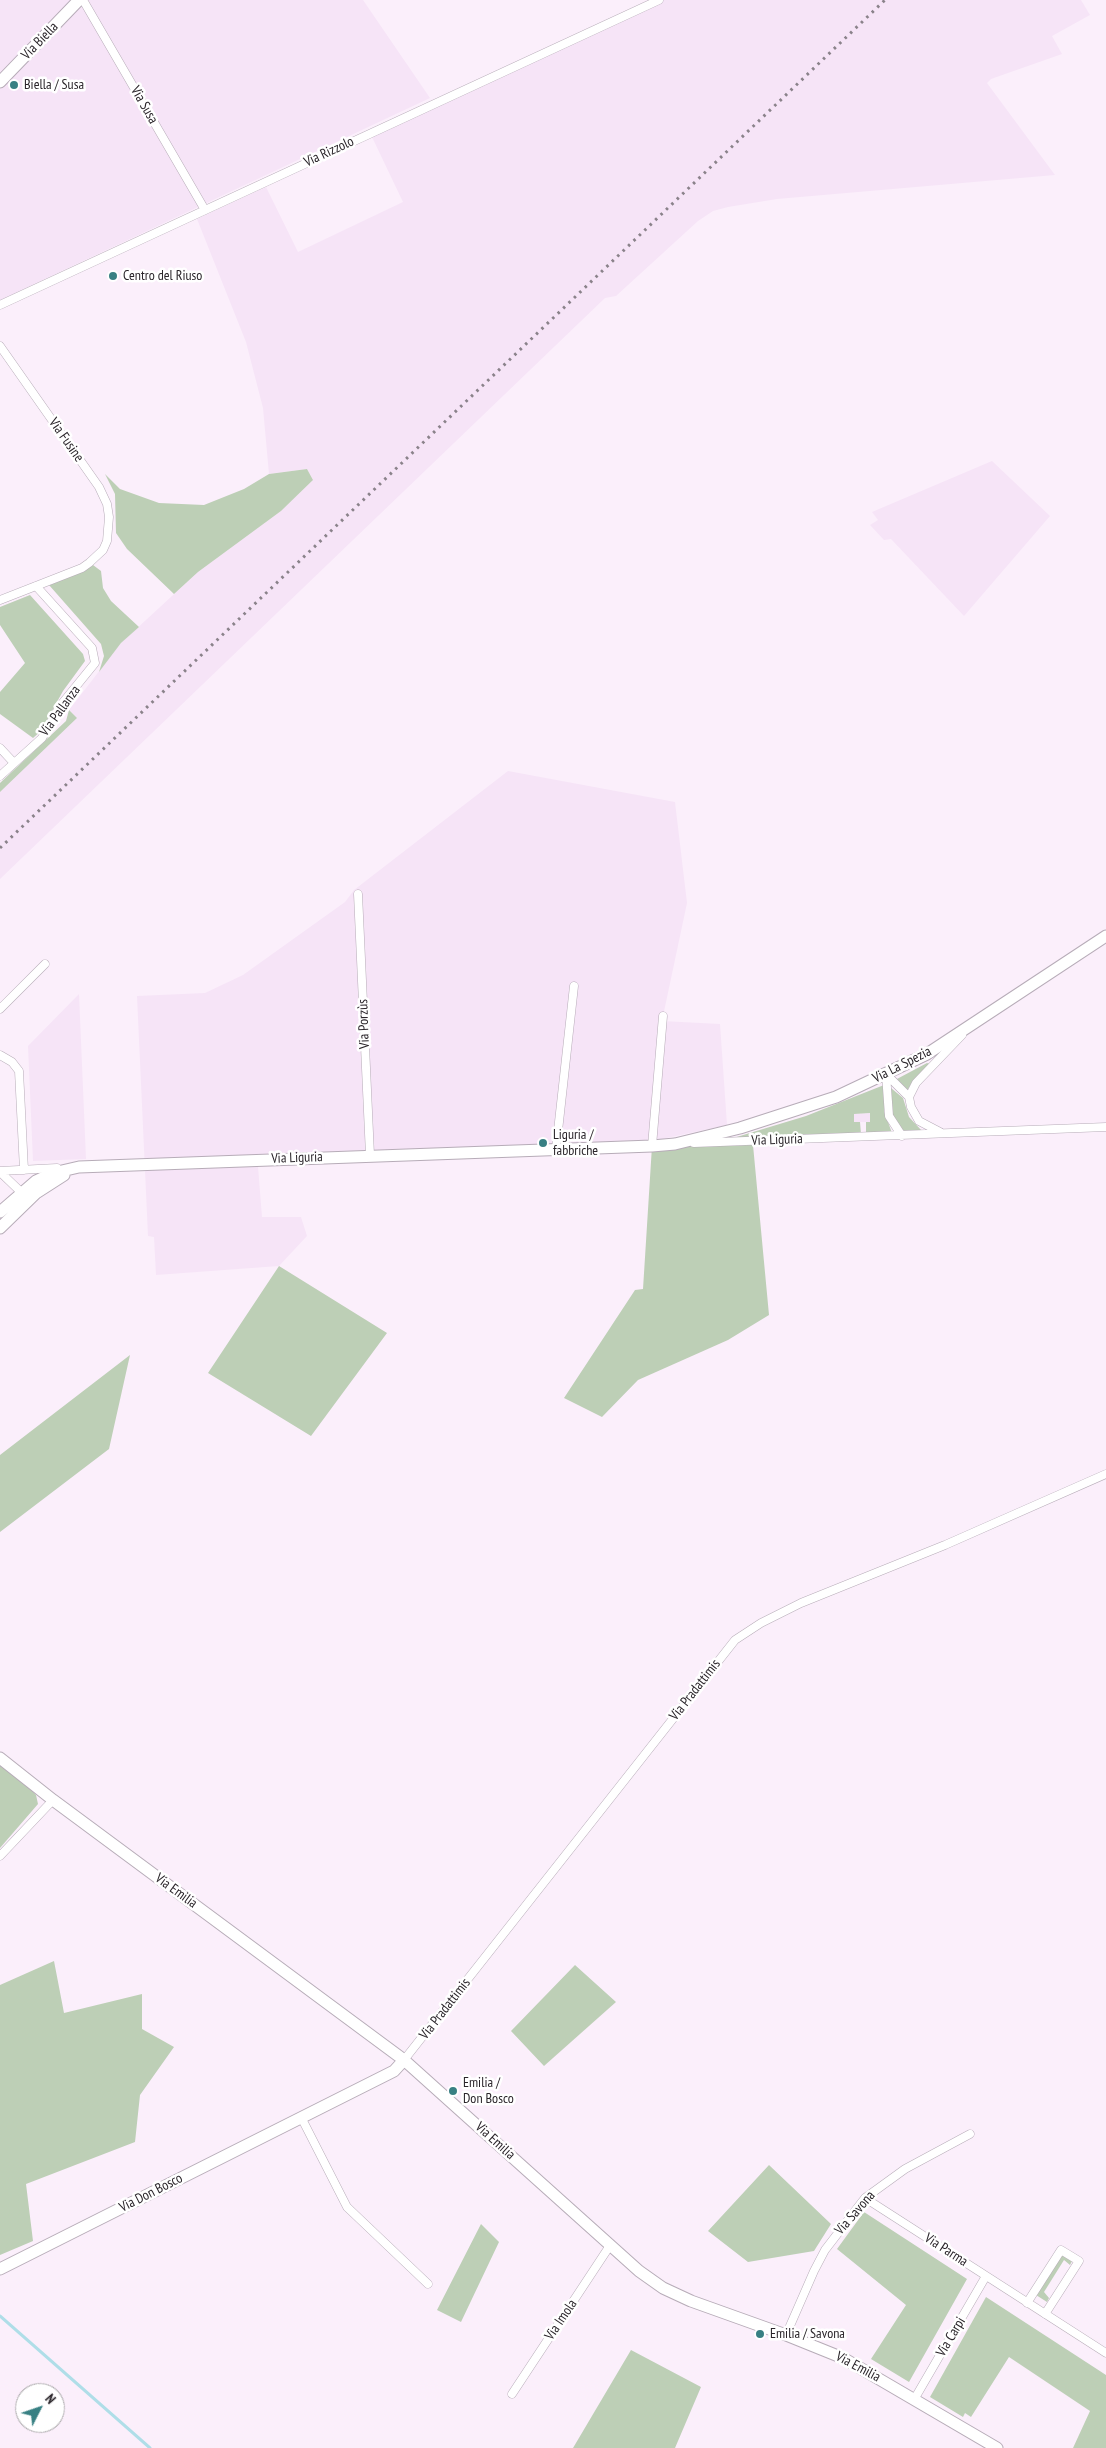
<!DOCTYPE html>
<html>
<head>
<meta charset="utf-8">
<style>
  body { margin:0 }
  #map { position:relative; width:1106px; height:2448px; overflow:hidden; background:#fbeffb; font-family:"PT Sans Narrow",sans-serif }
  canvas { display:block }
  .north { position:absolute; left:15px; top:2383px; width:50px; height:50px; box-sizing:border-box; background:#fff; border:1px solid #aaa8aa; border-radius:50%; rotate:49deg; font-size:14px; font-weight:700; line-height:20px; text-align:center; color:#2a252a }
  .north::after { content:''; display:block; margin:auto; width:18px; height:22px; background:#388083; clip-path:polygon(50% 0,100% 100%,50% 72%,0 100%) }
</style>
</head>
<body>
<div id="map">
<canvas width="1106" height="2448"></canvas>
<div class="north">N</div>
</div>
<script>
const context = document.querySelector('canvas').getContext('2d');
context.lineJoin = 'round';
function fillPath(path, color) {
  context.fillStyle = color;
  context.fill(path, 'evenodd');
}
function toPath(rows) {
  const path = new Path2D();
  for (const r of rows) {
    path.moveTo(r[0], r[1]);
    for (let i = 2; i < r.length; i += 2) path.lineTo(r[i], r[i + 1]);
  }
  return path;
}
function trace(path, color, width, dash) {
  context.strokeStyle = color;
  context.lineWidth = width;
  context.lineCap = dash ? 'butt' : 'round';
  context.setLineDash(dash || []);
  context.stroke(path);
}
function drawText(font, color, halo, rows, align = 'center') {
  context.font = font + ' "PT Sans Narrow",sans-serif';
  context.lineWidth = 5;
  context.setLineDash([]);
  context.textBaseline = 'middle';
  context.strokeStyle = halo;
  context.fillStyle = color;
  for (const [text, x, y, turn = 0] of rows) {
    context.save();
    context.translate(x, y);
    context.rotate((+turn || 0) * Math.PI / 180);
    context.textAlign = isNaN(turn) ? turn : align;
    if (halo) context.strokeText(text, 0, 0);
    context.fillText(text, 0, 0);
    context.restore();
  }
}
fillPath(toPath([
  [0,0,71,0,0,75],
  [86,0,363,0,430,98,0,300,0,89],
  [662,0,1081,0,1090,15,1052,36,1062,54,991,79,987,83,1055,175,777,199,728,207,713,211,698,221,616,296,605,298,0,879,0,792,77,718,69,710,121,643,198,572,281,511,313,480,307,469,269,474,263,408,246,342,197,219,266,187,298,252,403,202,372,137],
  [992,461,1050,516,964,616,891,539,884,540,870,525,878,520,872,512],
  [508,771,675,802,687,903,662,1021,720,1024,727,1125,657,1140,548,1146,257,1154,262,1217,301,1217,307,1236,279,1266,156,1275,154,1237,148,1236,137,996,205,993,243,975,345,902,354,890],
  [79,994,86,1159,33,1161,28,1046],
  [870,1113,871,1122,854,1122,853,1114]
]), '#f6e4f7');
fillPath(toPath([
  [307,469,313,480,281,511,198,572,174,594,127,549,116,533,115,494,105,474,120,489,159,503,204,505,244,489,269,474],
  [93,565,101,571,103,588,111,601,139,627,121,643,99,672,104,656,101,644,49,585,81,572],
  [30,595,83,654,85,661,63,691,41,731,33,738,0,714,0,692,25,663,0,625,0,607],
  [69,710,77,718,0,792,0,783,66,721],
  [927,1063,930,1064,912,1082,907,1091,895,1080],
  [884,1085,884,1111,892,1133,866,1134,866,1122,870,1122,870,1113,854,1114,854,1122,860,1122,861,1134,730,1139,806,1116],
  [891,1088,903,1098,909,1117,922,1131,903,1132,895,1121,891,1110],
  [753,1145,769,1315,728,1340,638,1380,602,1417,564,1398,635,1290,643,1289,652,1146],
  [279,1266,387,1333,311,1436,208,1373],
  [130,1355,109,1449,0,1532,0,1455],
  [0,1765,23,1780,36,1795,38,1804,0,1848],
  [54,1961,64,2013,142,1994,142,2029,174,2047,140,2095,135,2142,26,2184,33,2241,0,2255,0,1985],
  [575,1965,616,2002,544,2066,511,2031],
  [769,2165,831,2224,814,2251,748,2262,708,2231],
  [864,2212,967,2279,909,2382,871,2359,906,2305,837,2249],
  [481,2224,499,2242,461,2322,437,2310],
  [1062,2255,1072,2261,1070,2265,1064,2260,1044,2292,1049,2298,1047,2302,1036,2295],
  [986,2297,1106,2375,1106,2448,1073,2448,1090,2411,1009,2357,971,2417,965,2413,963,2417,930,2397],
  [631,2350,701,2387,675,2448,573,2448]
]), '#bdcfb6');
trace(toPath([
  [0,2316,150,2448]
]), '#afdee8', 3);
const street = toPath([
  [83,0,205,210],
  [0,305,659,0],
  [0,346,99,487,107,504,109,517,107,541,103,550,89,563,82,568,0,600],
  [0,748,14,763],
  [0,776,42,738,60,706,95,663,92,648,36,586],
  [358,894,370,1155],
  [0,1009,45,964],
  [0,1055,12,1062,19,1071,24,1170],
  [886,1074,909,1097,911,1107,919,1121,940,1132],
  [886,1074,889,1116,902,1136],
  [909,1097,916,1083,962,1035],
  [694,1143,1106,1127],
  [652,1146,663,1016],
  [556,1149,574,986],
  [0,1171,57,1168],
  [0,1172,21,1192,27,1194],
  [0,1856,53,1800],
  [404,2060,735,1640,761,1623,801,1603,945,1545,1106,1474],
  [301,2117,347,2207,428,2284],
  [865,2198,1106,2353],
  [1027,2303,1061,2250,1079,2261,1045,2314],
  [786,2335,814,2271,825,2250,865,2198,905,2169,970,2134],
  [512,2394,609,2247],
  [915,2398,986,2276]
]);
const secondary = toPath([
  [0,82,79,0],
  [0,1212,36,1181,53,1173,79,1167,652,1146,675,1144,740,1128,836,1097,927,1054,1106,936],
  [0,1228,36,1193,64,1175],
  [0,1758,53,1800,404,2060,639,2271,663,2288,691,2301,786,2335,843,2358,997,2448],
  [0,2269,394,2071,404,2060]
]);
trace(street, '#b7acb8', 9);
trace(secondary, '#b7acb8', 13);
trace(street, '#fff', 8);
trace(secondary, '#fff', 11);
trace(toPath([
  [0,848,885,0]
]), '#8a828a', 3, [2.5, 5]);
for (const [x, y, r, color] of [
  [14,85,5,"#388083"],
  [113,276,5,"#388083"],
  [543,1143,5,"#388083"],
  [453,2091,5,"#388083"],
  [760,2334,5,"#388083"]
]) {
  const dot = new Path2D();
  dot.arc(x, y, r, 0, 2 * Math.PI);
  context.fillStyle = color;
  context.fill(dot);
  trace(dot, '#fff', 2);
}
drawText('14px', '#2a252a', '#fff', [
  ["Via Biella",40,41,-46],
  ["Via Susa",144,105,60],
  ["Via Rizzolo",329,152,-25],
  ["Via Fusine",66,440,55],
  ["Via Pallanza",60,711,-54],
  ["Via Porzùs",364,1024,-92],
  ["Via La Spezia",902,1065,-27],
  ["Via Liguria",777,1140,-2],
  ["Via Liguria",297,1158,-2],
  ["Via Pradattimis",695,1690,-52],
  ["Via Emilia",176,1891,36],
  ["Via Pradattimis",445,2009,-52],
  ["Via Emilia",495,2141,42],
  ["Via Don Bosco",151,2193,-27],
  ["Via Savona",855,2213,-49],
  ["Via Parma",946,2250,33],
  ["Via Imola",561,2320,-56],
  ["Via Carpi",951,2337,-59],
  ["Via Emilia",858,2367,28]
]);
drawText('14px', '#2a252a', '#fff', [
  ["Biella / Susa",24,85],
  ["Centro del Riuso",123,276],
  ["Liguria /",553,1135],
  ["fabbriche",553,1151],
  ["Emilia /",463,2083],
  ["Don Bosco",463,2099],
  ["Emilia / Savona",770,2334]
], 'left');
</script>
</body>
</html>
